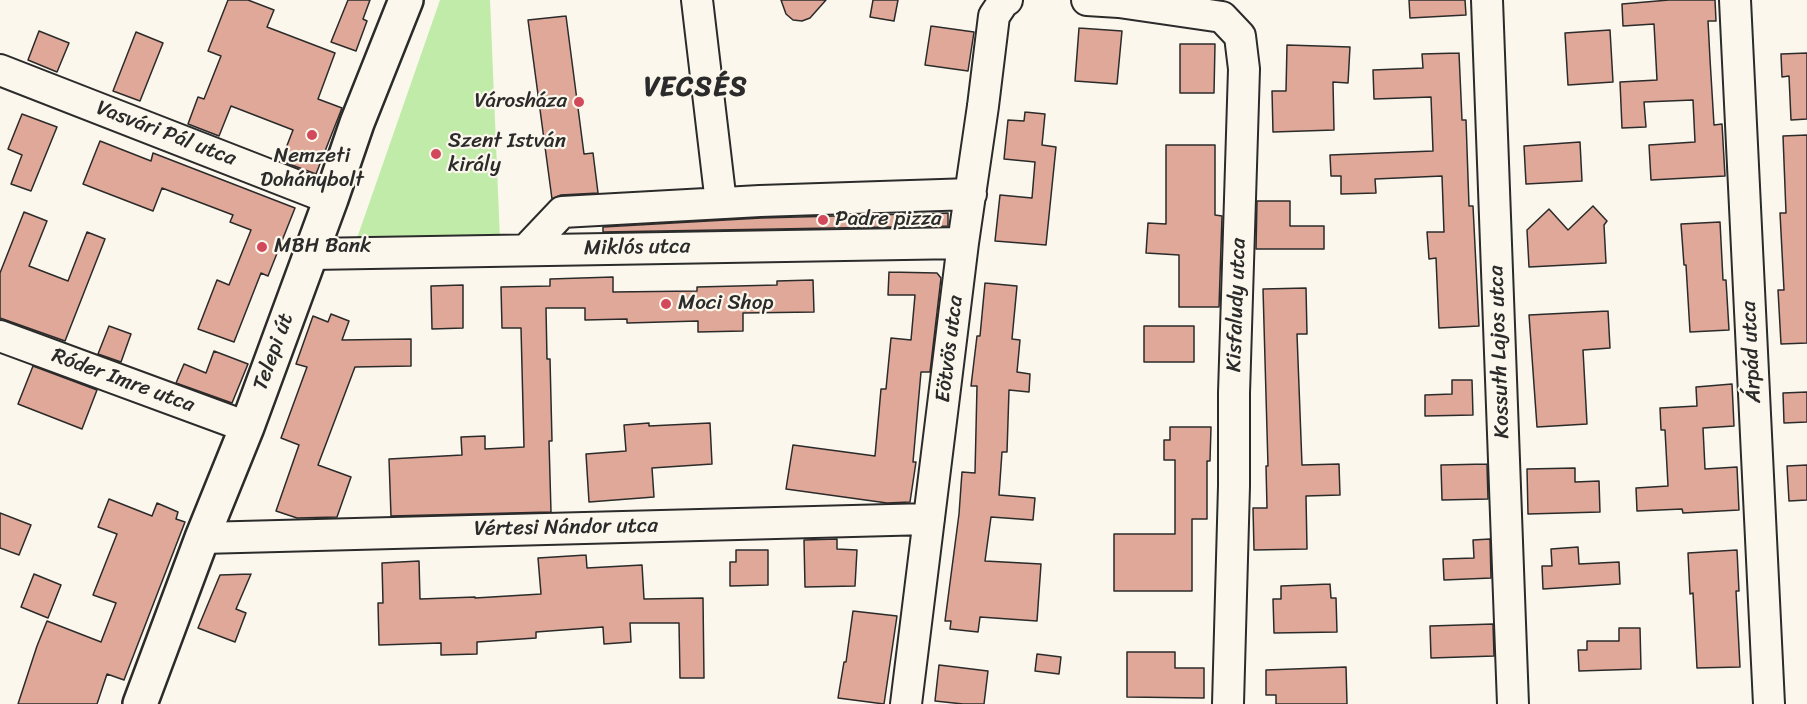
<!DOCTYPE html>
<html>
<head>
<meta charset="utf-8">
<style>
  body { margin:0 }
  canvas { display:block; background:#fbf7ec }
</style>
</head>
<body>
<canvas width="1807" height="704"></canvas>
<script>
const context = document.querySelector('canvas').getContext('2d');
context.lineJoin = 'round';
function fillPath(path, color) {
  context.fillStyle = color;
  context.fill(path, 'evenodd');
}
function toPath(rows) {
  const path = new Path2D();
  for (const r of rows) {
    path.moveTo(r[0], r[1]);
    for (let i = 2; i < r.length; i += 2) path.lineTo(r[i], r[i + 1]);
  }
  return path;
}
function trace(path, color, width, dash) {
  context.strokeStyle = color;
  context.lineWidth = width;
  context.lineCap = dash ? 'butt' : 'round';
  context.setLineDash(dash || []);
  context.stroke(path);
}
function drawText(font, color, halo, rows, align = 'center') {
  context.font = font + ' Sriracha,sans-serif';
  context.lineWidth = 4.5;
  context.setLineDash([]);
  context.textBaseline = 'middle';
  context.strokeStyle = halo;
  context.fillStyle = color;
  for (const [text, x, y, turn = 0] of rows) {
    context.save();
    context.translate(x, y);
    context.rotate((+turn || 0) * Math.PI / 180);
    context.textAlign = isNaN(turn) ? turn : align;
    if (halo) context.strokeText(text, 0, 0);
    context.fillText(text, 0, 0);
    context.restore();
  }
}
fillPath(toPath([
  [440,0,490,0,500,240,356,241]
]), '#c1eba8');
const building = toPath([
  [228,0,248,0,274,10,267,27,335,53,318,99,342,108,316,174,281,161,293,130,231,106,219,136,188,124,198,97,204,99,221,56,208,51,228,0],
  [348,0,370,0,363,19,367,21,356,51,331,42,348,0],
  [781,0,826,0,810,18,802,21,793,20,786,14,781,0],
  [873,0,898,0,894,21,870,17,873,0],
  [1409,0,1465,0,1466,15,1410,18,1409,0],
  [1669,0,1715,0,1716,21,1708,21,1710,59,1714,125,1722,124,1725,176,1651,180,1649,145,1695,142,1693,100,1644,102,1646,127,1622,128,1620,82,1657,80,1654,24,1623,26,1622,4,1669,0],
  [566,16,584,154,593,153,598,193,561,195,552,199,528,20,566,16],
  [931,26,974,32,968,71,925,65,931,26],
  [1079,28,1122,31,1117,84,1075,81,1079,28],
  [1610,30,1613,82,1568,85,1565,33,1610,30],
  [39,31,69,43,57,72,28,60,39,31],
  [136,32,163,43,140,101,113,91,136,32],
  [1180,44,1215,44,1214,93,1180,93,1180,44],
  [1287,45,1350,47,1348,83,1333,82,1334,130,1273,132,1272,91,1286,91,1287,45],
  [1459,53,1462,120,1466,120,1469,206,1473,206,1479,326,1439,328,1436,258,1429,259,1427,232,1444,232,1442,176,1375,179,1376,193,1341,194,1341,176,1331,176,1330,155,1433,151,1431,97,1374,99,1373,70,1423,68,1422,54,1459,53],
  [1807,53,1807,119,1791,120,1789,76,1782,77,1781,54,1807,53],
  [1025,112,1045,114,1042,145,1056,147,1046,245,995,241,1000,195,1032,198,1035,162,1004,159,1008,120,1024,121,1025,112],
  [22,114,57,127,31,191,11,184,22,155,8,149,22,114],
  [1807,135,1807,343,1781,344,1778,290,1784,290,1780,213,1786,213,1783,136,1807,135],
  [100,141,151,161,153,153,295,208,268,276,261,273,234,342,198,329,217,280,229,285,251,230,230,222,233,215,162,188,153,211,83,184,100,141],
  [1580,142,1582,181,1526,184,1524,146,1580,142],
  [1166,145,1215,145,1215,215,1222,216,1219,307,1179,307,1179,255,1146,253,1148,223,1166,224,1166,145],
  [1257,201,1290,201,1290,226,1324,226,1324,249,1256,249,1257,201],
  [1593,206,1607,221,1604,225,1606,263,1529,267,1527,230,1549,209,1568,230,1593,206],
  [24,212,47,221,29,266,68,281,87,232,105,239,65,341,0,318,0,273,24,212],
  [948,213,948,226,603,232,603,227,761,218,948,213],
  [1720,222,1723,280,1726,280,1729,330,1690,332,1686,265,1684,265,1681,224,1720,222],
  [889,272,937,273,941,278,930,372,921,372,913,462,916,462,910,502,887,503,786,489,793,445,875,456,881,389,886,389,891,338,911,340,915,295,888,295,889,272],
  [613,277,613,292,697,291,697,287,777,285,777,281,813,280,814,312,743,313,743,331,698,332,698,321,627,323,627,319,585,320,585,308,546,308,547,359,550,359,552,441,549,441,551,512,391,516,389,459,462,455,461,437,485,436,485,449,524,447,521,328,502,328,501,287,550,286,550,279,613,277],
  [985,283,1017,286,1012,339,1020,340,1017,372,1030,374,1029,392,1009,390,1007,452,1002,452,999,495,1035,498,1033,520,991,517,985,561,1041,564,1037,621,980,617,978,632,950,629,951,621,945,621,959,514,962,472,975,473,977,386,971,386,977,336,980,336,985,283],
  [463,285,463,328,432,329,431,286,463,285],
  [1306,288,1307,334,1297,334,1302,465,1339,464,1340,495,1306,496,1307,549,1254,550,1253,508,1267,508,1266,466,1268,466,1263,289,1306,288],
  [1608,311,1610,348,1583,350,1587,424,1537,427,1529,315,1608,311],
  [331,314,349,321,342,340,411,339,411,366,355,367,318,465,351,477,337,517,297,518,276,511,299,445,281,438,307,367,296,364,313,316,328,322,331,314],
  [109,326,131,334,121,362,98,354,109,326],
  [1144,326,1194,326,1194,362,1144,362,1144,326],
  [214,351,248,364,232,403,176,383,184,364,206,373,214,351],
  [33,366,97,390,82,429,18,404,33,366],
  [1452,380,1472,380,1473,415,1425,416,1425,395,1452,394,1452,380],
  [1732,384,1734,426,1703,428,1705,469,1737,467,1739,510,1683,513,1682,509,1637,511,1636,488,1668,486,1665,430,1661,430,1660,408,1697,406,1696,387,1732,384],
  [1807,392,1807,422,1784,423,1783,393,1807,392],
  [649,423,649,426,710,423,712,464,652,468,654,497,589,502,586,454,626,451,624,425,649,423],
  [1170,427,1211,427,1210,461,1207,461,1207,519,1192,519,1192,591,1114,591,1114,534,1175,534,1175,460,1164,460,1164,440,1170,440,1170,427],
  [1487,464,1488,499,1442,500,1441,465,1487,464],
  [1807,465,1807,500,1789,501,1787,466,1807,465],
  [1575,468,1575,482,1599,481,1600,512,1528,514,1527,469,1575,468],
  [109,499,152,516,157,503,178,512,176,519,185,522,124,680,107,674,97,704,18,704,37,646,47,621,101,642,116,603,93,595,117,534,98,527,109,499],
  [0,513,31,525,19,555,0,548,0,513],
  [837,539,837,549,857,550,855,586,805,587,804,540,837,539],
  [1490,539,1491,578,1444,580,1443,559,1474,558,1473,540,1490,539],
  [1578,547,1579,564,1619,562,1620,584,1543,589,1542,566,1552,566,1551,549,1578,547],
  [736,550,768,550,768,585,730,586,730,562,736,562,736,550],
  [1737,550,1739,591,1736,591,1740,667,1697,668,1693,593,1690,594,1688,553,1737,550],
  [586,555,587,568,642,565,644,599,703,598,704,678,680,678,679,623,630,623,631,642,604,644,603,627,536,632,536,638,477,642,477,654,441,655,441,643,379,645,378,603,383,603,382,563,419,561,420,599,475,597,475,598,541,594,538,558,586,555],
  [34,574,61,585,48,618,21,607,34,574],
  [251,574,236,609,246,613,235,642,198,628,220,575,251,574],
  [1330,584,1331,598,1336,598,1337,632,1274,633,1273,599,1281,599,1281,586,1330,584],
  [853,611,897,616,884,704,838,698,844,662,846,662,853,611],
  [1493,624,1494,656,1431,658,1430,626,1493,624],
  [1619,628,1640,628,1641,669,1579,671,1578,650,1587,650,1587,641,1619,641,1619,628],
  [1127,652,1175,652,1175,668,1204,668,1204,698,1127,697,1127,652],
  [1037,654,1061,657,1059,674,1035,671,1037,654],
  [939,665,988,671,984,704,963,704,935,701,939,665],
  [1346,667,1347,704,1276,704,1276,695,1266,695,1266,670,1346,667]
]);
fillPath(building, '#e0a898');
trace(building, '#2b2b2b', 1.5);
const minor = toPath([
  [697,0,721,203],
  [1087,0,1119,2,1119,0],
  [1487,0,1513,704],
  [1735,0,1769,704],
  [1119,2,1222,17,1240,36,1244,69,1234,393,1234,486,1228,704],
  [0,70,331,199],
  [526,250,562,212,760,201,971,194],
  [311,254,963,243],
  [0,336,247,427],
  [202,538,929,519],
  [906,704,963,243,983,106,994,16,1004,1,1007,0]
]);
const major = toPath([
  [140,704,202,538,247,427,331,199,357,123,406,0]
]);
trace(minor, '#2b2b2b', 34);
trace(major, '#2b2b2b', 38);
trace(minor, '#fbf7ec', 30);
trace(major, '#fbf7ec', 33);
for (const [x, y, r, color] of [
  [579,102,6,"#d1495b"],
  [312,135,6,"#d1495b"],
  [436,154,6,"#d1495b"],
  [823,220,6,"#d1495b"],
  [262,247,6,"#d1495b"],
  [666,304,6,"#d1495b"]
]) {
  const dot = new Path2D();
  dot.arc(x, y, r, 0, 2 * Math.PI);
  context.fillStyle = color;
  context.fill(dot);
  trace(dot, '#fbf7ec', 2);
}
drawText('21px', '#2b2b2b', '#fbf7ec', [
  ["Városháza",567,102,"right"],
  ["Szent István",448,142],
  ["király",448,166],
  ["Nemzeti",312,157,"center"],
  ["Dohánybolt",312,181,"center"],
  ["Padre pizza",835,220],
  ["MBH Bank",274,247],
  ["Moci Shop",678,304]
], 'left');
drawText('21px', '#2b2b2b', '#fbf7ec', [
  ["Vasvári Pál utca",166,134,21],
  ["Miklós utca",637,248,-1],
  ["Kisfaludy utca",1237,305,-88],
  ["Eötvös utca",950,349,-83],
  ["Telepi út",274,352,-70],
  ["Kossuth Lajos utca",1500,352,-92],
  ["Árpád utca",1752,352,-93],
  ["Róder Imre utca",123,381,20],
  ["Vértesi Nándor utca",566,528,-1]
]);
context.letterSpacing = '1.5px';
drawText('bold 27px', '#2b2b2b', '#fbf7ec', [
  ["VECSÉS",696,88]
]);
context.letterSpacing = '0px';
</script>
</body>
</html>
